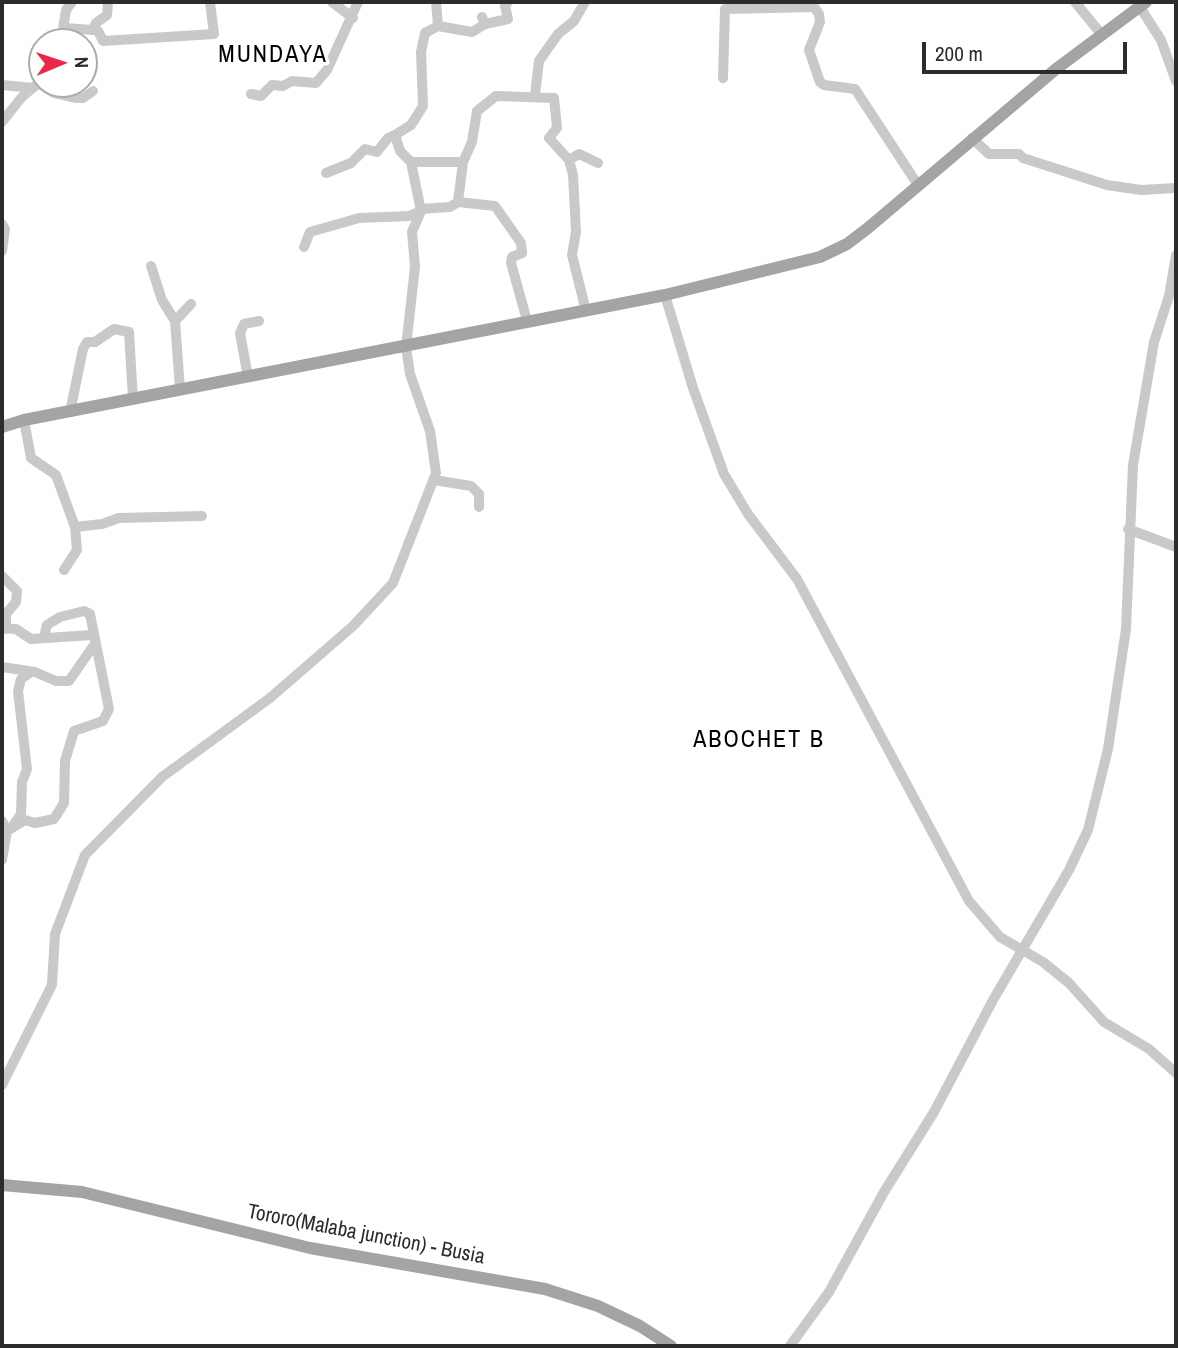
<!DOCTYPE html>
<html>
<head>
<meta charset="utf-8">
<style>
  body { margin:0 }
  #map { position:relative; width:1178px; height:1348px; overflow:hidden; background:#fff; font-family:"Archivo Narrow",sans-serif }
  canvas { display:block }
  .frame { position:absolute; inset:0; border:4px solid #2c2c2c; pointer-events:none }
  .north { position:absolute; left:28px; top:28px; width:70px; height:70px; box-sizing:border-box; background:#fff; border:2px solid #ababab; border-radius:50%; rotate:88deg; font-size:19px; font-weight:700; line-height:28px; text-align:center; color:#2c2c2c }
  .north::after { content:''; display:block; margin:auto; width:24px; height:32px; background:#ea2849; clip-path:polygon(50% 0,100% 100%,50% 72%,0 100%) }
  .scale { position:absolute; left:922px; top:42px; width:205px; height:32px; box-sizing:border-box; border:4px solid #2c2c2c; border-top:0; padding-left:9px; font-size:21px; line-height:24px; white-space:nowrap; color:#2c2c2c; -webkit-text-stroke:5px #fff; paint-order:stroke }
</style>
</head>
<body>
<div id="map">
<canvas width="1178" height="1348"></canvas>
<div class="frame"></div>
<div class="north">N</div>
<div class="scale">200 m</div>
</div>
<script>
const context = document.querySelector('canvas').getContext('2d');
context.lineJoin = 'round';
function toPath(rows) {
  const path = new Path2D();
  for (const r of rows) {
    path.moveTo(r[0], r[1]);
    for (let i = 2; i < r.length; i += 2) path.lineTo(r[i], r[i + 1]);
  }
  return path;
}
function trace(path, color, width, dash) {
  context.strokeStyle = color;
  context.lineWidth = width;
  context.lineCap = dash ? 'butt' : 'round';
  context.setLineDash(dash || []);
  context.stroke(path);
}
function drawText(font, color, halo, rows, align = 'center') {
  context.font = font + ' "Archivo Narrow",sans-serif';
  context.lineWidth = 7;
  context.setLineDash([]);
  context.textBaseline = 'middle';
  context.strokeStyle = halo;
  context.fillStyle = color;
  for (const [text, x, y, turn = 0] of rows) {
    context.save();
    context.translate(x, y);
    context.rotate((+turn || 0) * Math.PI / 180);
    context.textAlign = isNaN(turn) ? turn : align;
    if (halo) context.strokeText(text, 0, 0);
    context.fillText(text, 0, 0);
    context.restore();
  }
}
trace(toPath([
  [332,2,353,18],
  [436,2,438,26],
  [1075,2,1102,35],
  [1140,7,1161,40,1176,81],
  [485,24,508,19,505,6,508,2],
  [64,28,93,30,96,23,107,15,108,2],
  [98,31,103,41,214,34,210,2],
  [61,42,66,10,72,2],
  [723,78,725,9,814,7,819,14,820,22,809,50,820,82,824,85,855,89,918,185],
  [38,83,54,93,75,98,83,98,93,91],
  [2,85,33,88],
  [251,94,261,96,272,85,283,86,292,81,316,83,327,70,358,2],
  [535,95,539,61,558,34,574,21,585,2],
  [2,122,22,97,42,80],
  [972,138,989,154,1019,154,1023,158,1107,185,1141,190,1176,188],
  [569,160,579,154,598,163],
  [463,162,411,162,400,151,395,135,411,125,423,106,421,52,425,33,438,26,472,32,485,24,482,17],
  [326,173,351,163,365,149,377,152,388,138,395,135],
  [458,202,463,162,472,142,477,111,496,96,554,98,557,128,549,138,569,160,573,175,576,232,572,255,586,311],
  [421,209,450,207,458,202,495,206,521,243,522,253,512,257,511,263,526,317,530,322],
  [2,224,5,229,2,251],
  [304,247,310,232,359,218,409,216,421,211],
  [151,266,162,300,175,321,180,389],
  [665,295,693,388,724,474,748,514,797,579,969,901,1000,937,1043,962,1069,983,1104,1022,1149,1049,1176,1073],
  [175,321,191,304],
  [248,377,240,333,244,324,259,321],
  [70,412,83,349,87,342,95,342,114,329,129,332,133,399],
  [24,420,31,458,56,475,75,527,77,550,64,570],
  [434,480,471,486,479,494,479,507],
  [75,527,102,524,119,518,202,516],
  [1128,529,1176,547],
  [2,576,17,591,16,602,6,614,6,629],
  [2,628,16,629,31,639,92,635],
  [2,667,35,672,56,681,69,681,94,645],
  [2,821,7,831,2,860],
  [14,824,21,814,22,782,27,769,18,691,21,679,31,672],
  [7,831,25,820,35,823,54,819,64,803,65,761,74,731,103,721,109,709,90,614,84,611,60,617,47,625,44,637],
  [2,1085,52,985,55,934,85,855,162,777,270,698,353,626,393,583,436,473,430,431,410,374,406,347,415,267,412,232,421,211,411,162],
  [790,1346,829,1292,884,1192,934,1112,993,1000,1069,870,1088,830,1108,749,1126,629,1133,465,1154,342,1169,296,1176,255]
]), '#c9c9c9', 10);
trace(toPath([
  [2,427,24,420,665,295,820,257,847,244,868,228,1056,69,1146,2],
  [2,1185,82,1192,310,1248,545,1289,598,1306,640,1326,671,1346]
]), '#a4a4a4', 12);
drawText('21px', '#2c2c2c', '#fff', [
  ["Tororo(Malaba junction) - Busia",366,1235,11]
]);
context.letterSpacing = '2px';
drawText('24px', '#000', '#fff', [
  ["MUNDAYA",273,56],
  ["ABOCHET B",759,741]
]);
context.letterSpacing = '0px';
</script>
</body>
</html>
